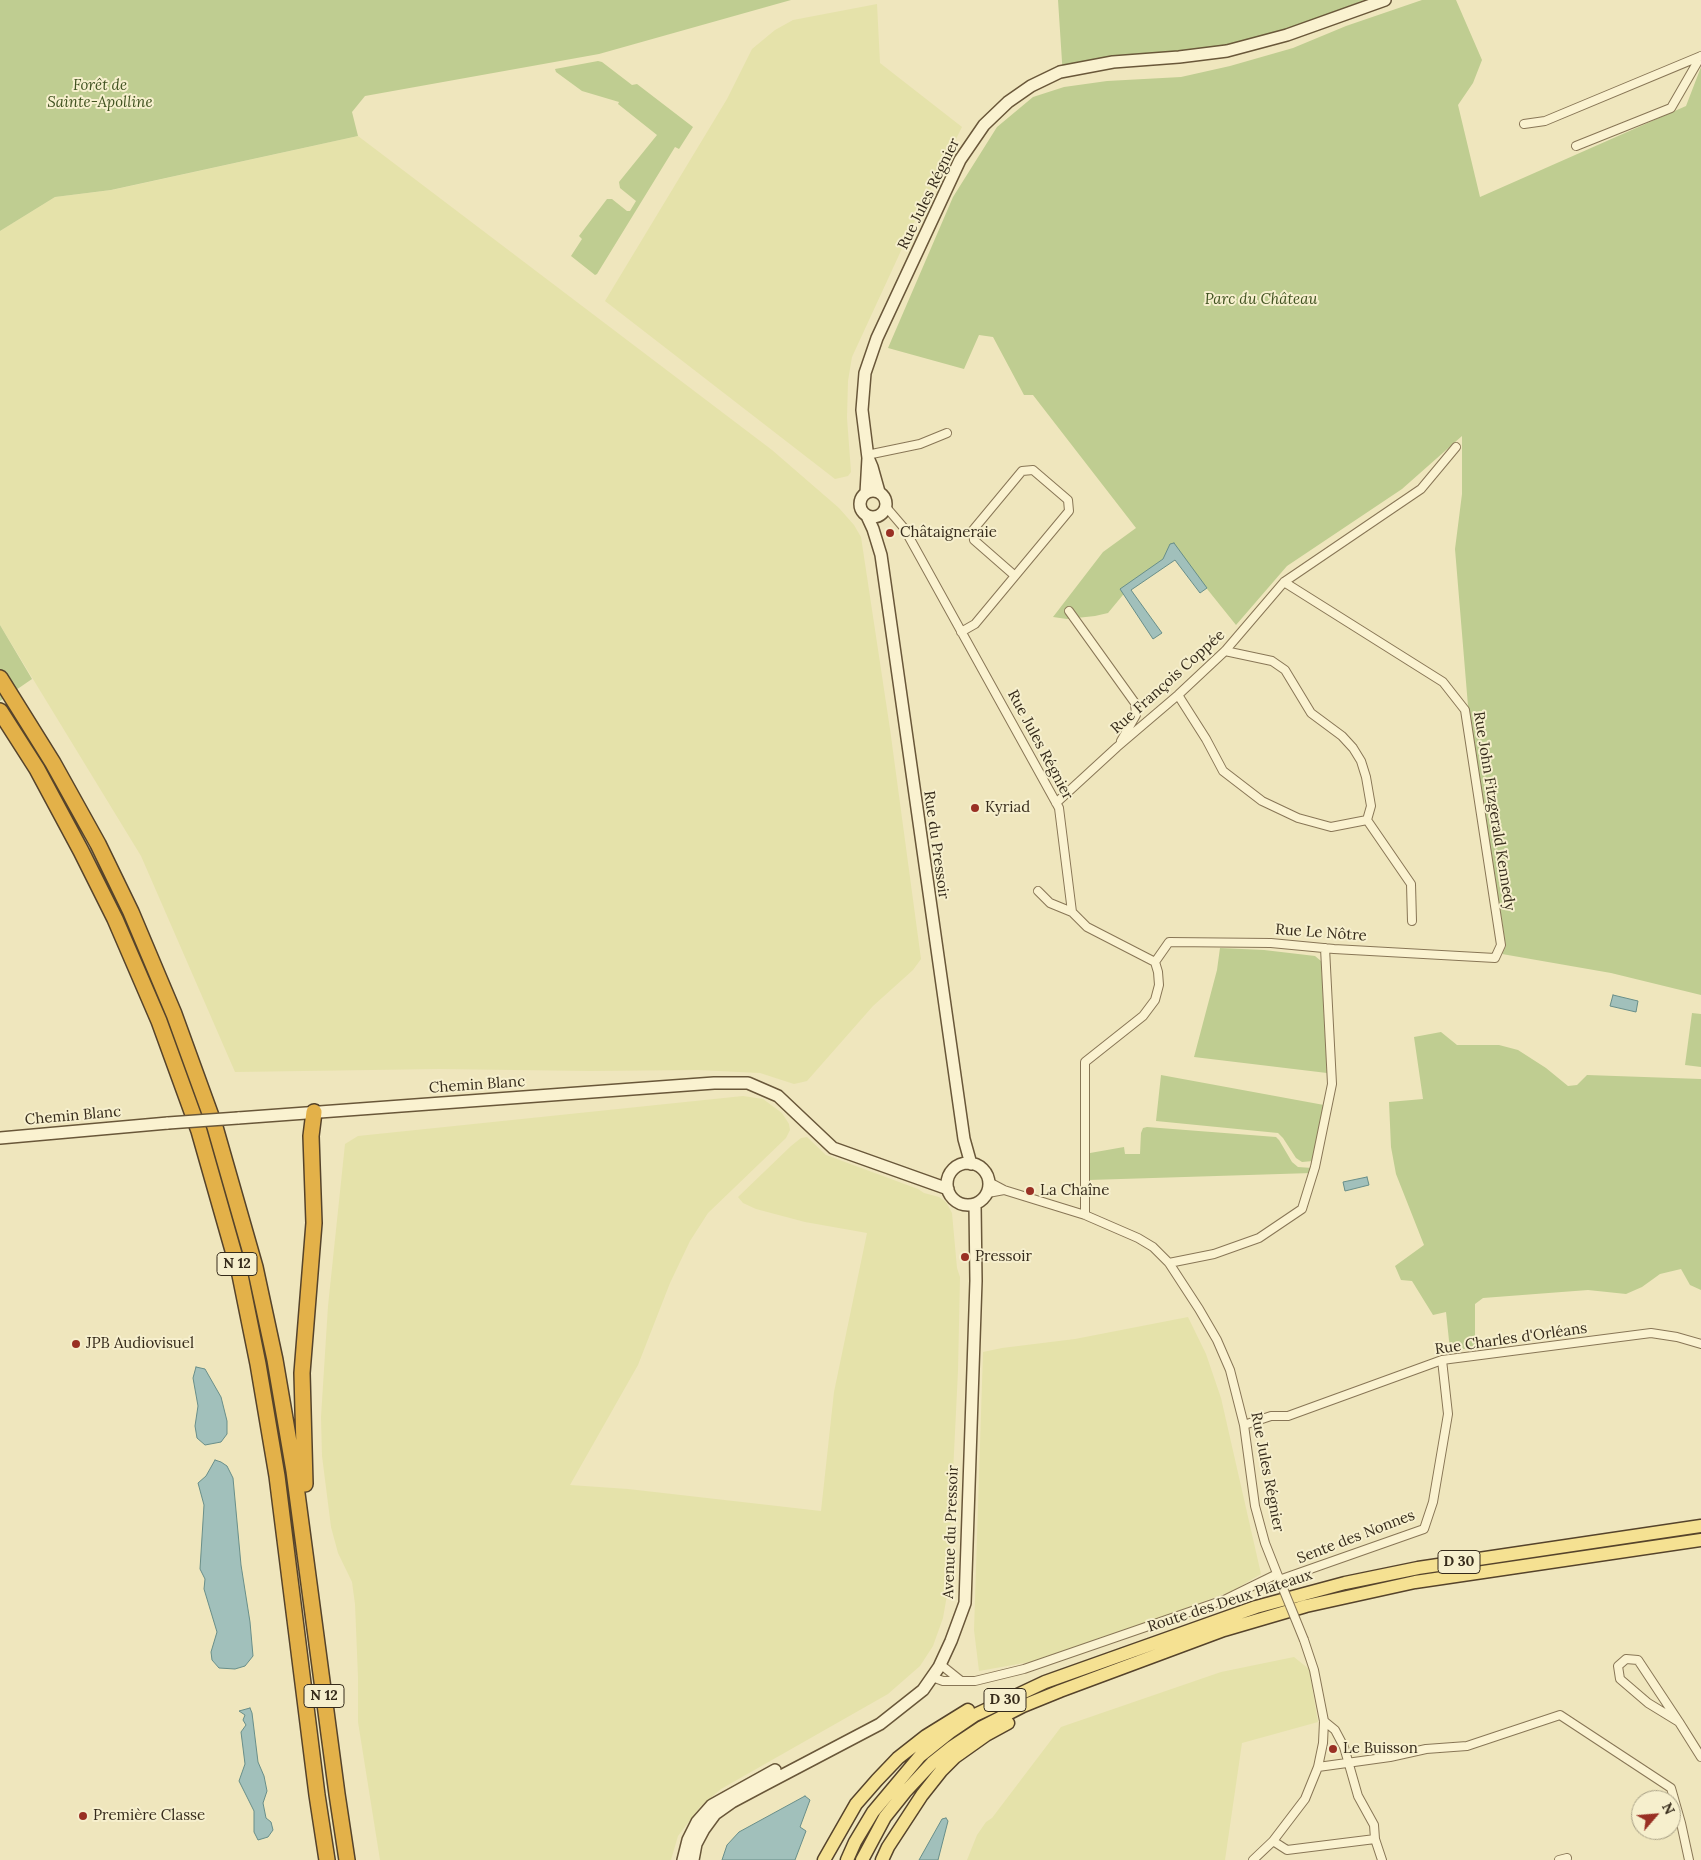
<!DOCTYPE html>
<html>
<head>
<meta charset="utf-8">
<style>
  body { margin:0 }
  #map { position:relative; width:1701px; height:1860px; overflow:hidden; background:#efe6bd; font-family:Lora,serif }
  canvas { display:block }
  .north { position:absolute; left:1631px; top:1790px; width:50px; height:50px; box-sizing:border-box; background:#f6efcd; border:1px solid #a9a186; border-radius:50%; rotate:63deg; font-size:14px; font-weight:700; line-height:20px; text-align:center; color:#362b1b }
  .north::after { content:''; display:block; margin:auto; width:18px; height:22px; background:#993024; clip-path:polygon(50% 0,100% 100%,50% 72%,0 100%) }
</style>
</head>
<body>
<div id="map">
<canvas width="1701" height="1860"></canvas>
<div class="north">N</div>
</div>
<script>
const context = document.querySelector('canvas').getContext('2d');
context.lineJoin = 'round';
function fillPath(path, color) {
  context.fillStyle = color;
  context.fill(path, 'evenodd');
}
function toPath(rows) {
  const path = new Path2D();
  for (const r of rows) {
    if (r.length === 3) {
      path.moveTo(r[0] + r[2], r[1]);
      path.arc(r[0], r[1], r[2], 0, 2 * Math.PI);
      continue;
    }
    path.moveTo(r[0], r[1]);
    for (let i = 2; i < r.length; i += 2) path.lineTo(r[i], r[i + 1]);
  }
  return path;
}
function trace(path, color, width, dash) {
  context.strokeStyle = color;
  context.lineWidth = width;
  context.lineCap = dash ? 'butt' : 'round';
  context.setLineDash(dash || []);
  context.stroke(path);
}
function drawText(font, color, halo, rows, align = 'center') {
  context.font = font + ' Lora,serif';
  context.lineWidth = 4;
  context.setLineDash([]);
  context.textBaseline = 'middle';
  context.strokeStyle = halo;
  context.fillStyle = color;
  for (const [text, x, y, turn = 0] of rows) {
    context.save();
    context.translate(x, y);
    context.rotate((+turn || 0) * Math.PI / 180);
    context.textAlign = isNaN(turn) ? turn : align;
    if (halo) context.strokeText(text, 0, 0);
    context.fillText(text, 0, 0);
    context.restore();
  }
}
fillPath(toPath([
  [877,4,880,63,962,127,911,229,852,357,848,381,847,418,851,472,848,476,835,479,605,301,727,99,752,49,775,30,793,20],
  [358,136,772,450,839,508,854,525,861,537,890,729,921,959,913,970,873,1006,807,1081,794,1084,760,1073,698,1070,590,1071,439,1069,235,1072,141,856,0,625,0,231,55,197,112,190],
  [743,1096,763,1099,782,1113,789,1124,790,1130,786,1138,708,1213,690,1241,670,1283,638,1365,570,1485,628,1489,821,1511,834,1392,867,1233,805,1222,756,1209,743,1203,738,1197,791,1146,801,1138,807,1137,826,1155,918,1189,924,1193,939,1197,946,1202,952,1213,957,1268,960,1277,958,1371,947,1595,943,1618,933,1646,920,1666,888,1694,721,1789,700,1807,678,1836,671,1860,380,1860,358,1722,358,1677,355,1604,352,1582,338,1553,331,1527,322,1456,321,1417,328,1306,345,1144,358,1136],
  [1188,1317,1206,1354,1221,1398,1261,1574,1232,1591,1052,1658,979,1671,974,1630,983,1352,1002,1348,1075,1339],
  [1294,1657,1309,1669,1318,1722,1242,1743,1225,1860,967,1860,977,1835,986,1822,992,1818,1061,1727,1221,1672]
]), '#e5e2aa');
fillPath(toPath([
  [0,0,791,0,599,54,365,96,352,112,358,136,111,190,55,197,0,231],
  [1058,0,1364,0,1269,38,1197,54,1063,77],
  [1422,0,1456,0,1482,60,1473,83,1458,105,1480,197,1686,106,1701,67,1701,995,1611,973,1502,954,1506,946,1469,718,1455,549,1462,494,1462,436,1402,489,1287,566,1236,625,1179,554,1127,590,1108,613,1095,616,1067,619,1053,617,1103,552,1136,528,1033,395,1024,395,993,337,979,335,964,369,888,348,953,197,997,127,1033,97,1064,87,1107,81,1181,77,1230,66,1293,48,1346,26],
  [598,61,602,62,632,85,637,84,693,127,679,149,675,147,597,274,595,275,571,256,582,239,579,236,607,199,612,199,627,211,630,211,636,201,620,188,619,182,657,135,618,104,619,102,582,91,556,72,555,69],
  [0,625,32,679,0,701],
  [1220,948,1264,950,1315,956,1321,961,1327,1073,1194,1057,1217,970],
  [1692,1013,1701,1014,1701,1067,1685,1065],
  [1441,1032,1457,1045,1499,1045,1518,1050,1546,1068,1568,1086,1577,1085,1587,1075,1701,1079,1701,1290,1690,1285,1681,1269,1660,1274,1642,1287,1626,1294,1588,1290,1483,1298,1475,1304,1475,1348,1450,1350,1446,1312,1433,1315,1412,1281,1401,1280,1395,1266,1424,1245,1396,1174,1391,1147,1389,1102,1423,1099,1414,1037],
  [1161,1075,1324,1105,1313,1161,1302,1162,1296,1158,1283,1138,1278,1133,1156,1121],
  [1147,1127,1276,1137,1279,1140,1292,1162,1298,1167,1312,1168,1312,1173,1089,1180,1090,1153,1124,1147,1125,1154,1140,1154,1141,1133,1143,1128]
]), '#bfcd91');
const water = toPath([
  [1174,543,1207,588,1200,593,1175,560,1131,590,1162,633,1153,639,1120,589,1163,559,1170,544,1174,543],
  [1613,995,1638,1001,1636,1012,1610,1006,1613,995],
  [1367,1177,1369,1185,1345,1191,1343,1182,1367,1177],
  [196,1367,205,1369,221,1397,227,1421,227,1434,221,1442,205,1445,197,1438,195,1426,198,1406,193,1378,196,1367],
  [215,1460,221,1462,227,1466,233,1478,241,1565,250,1622,253,1656,245,1666,235,1669,219,1668,212,1660,211,1652,217,1632,204,1589,205,1579,200,1569,204,1505,198,1483,206,1476,215,1460],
  [250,1708,252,1713,258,1762,264,1776,267,1791,263,1803,266,1818,271,1822,273,1830,268,1837,258,1840,254,1832,254,1811,239,1781,245,1764,241,1732,246,1725,243,1720,245,1715,239,1711,250,1708],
  [805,1796,810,1800,800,1827,806,1831,795,1860,722,1860,727,1845,739,1832,805,1796],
  [946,1818,948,1821,938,1860,919,1860,942,1819,946,1818]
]);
fillPath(water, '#a1c0bb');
trace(water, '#688e89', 1);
const street = toPath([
  [1524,124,1545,121,1701,56],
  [1576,146,1671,108,1701,56],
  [867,455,920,444,947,433],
  [886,507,904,528,1059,808,1072,912,1087,927,1155,962,1158,972,1159,985,1155,1000,1143,1016,1085,1062,1085,1215],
  [1069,611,1135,703,1136,715,1121,741],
  [961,632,975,624,1069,511,1068,500,1033,470,1022,471,973,530,974,540,1014,575],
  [1225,651,1272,661,1285,670,1311,713,1342,736,1353,748,1361,761,1366,777,1371,806,1367,820,1411,884,1412,921],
  [1178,695,1206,739,1223,771,1262,801,1298,818,1331,827,1367,820],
  [1056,803,1117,747,1178,695,1225,651,1284,582,1421,489,1456,447],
  [1038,891,1050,903,1072,912],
  [1155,962,1169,942,1271,943,1334,949,1495,958,1501,945,1465,710,1443,682,1284,582],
  [989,1182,1004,1190,1085,1215,1138,1238,1153,1247,1169,1263,1199,1309,1217,1340,1230,1370,1244,1425,1255,1506,1265,1543,1282,1586],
  [988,1193,1004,1190],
  [1169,1263,1214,1254,1259,1238,1302,1209,1315,1167,1332,1084,1325,948],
  [1244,1425,1271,1416,1288,1416,1442,1360,1651,1333,1677,1337,1701,1344],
  [1279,1580,1424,1529,1433,1502,1448,1414,1442,1360],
  [940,1664,960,1680],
  [932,1677,943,1681,975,1681,1024,1669,1224,1600,1277,1574],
  [1324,1721,1335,1730,1344,1747,1358,1796,1374,1825,1375,1839,1382,1860],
  [1679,1722,1648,1703,1620,1679,1618,1666,1626,1659,1638,1660,1679,1722,1701,1757],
  [1318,1767,1390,1757,1426,1749,1467,1746,1560,1715,1671,1788,1681,1823,1689,1860],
  [1273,1841,1287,1850,1375,1839],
  [1253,1860,1273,1841,1305,1799,1318,1767,1323,1743,1324,1721,1314,1670,1304,1640],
  [1559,1860,1567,1858]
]);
const secondary = toPath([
  [869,460,872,467,879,492],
  [873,504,13],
  [866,493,868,458,862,410,865,373,877,338,960,160,984,125,1008,102,1031,86,1060,72,1113,62,1179,57,1227,51,1287,35,1385,0],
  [867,516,873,529,881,555,964,1139,971,1164],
  [238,1118,714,1083,748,1083,778,1096,833,1148,948,1189],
  [0,1138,168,1123],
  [968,1184,21],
  [683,1860,688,1840,697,1822,712,1805,775,1770],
  [693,1860,696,1844,704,1829,715,1814,732,1802,762,1786,880,1724,923,1690,939,1667,951,1641,965,1603,976,1281,975,1204]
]);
const primary = toPath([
  [824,1860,856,1804,877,1780,898,1758,926,1736,968,1710],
  [847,1860,855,1842,873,1812,920,1756,950,1732,975,1715,1045,1682,1256,1607,1345,1583,1418,1568,1701,1526],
  [862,1860,885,1817,905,1792,932,1763,952,1747,982,1727,1023,1706,1060,1691,1224,1630,1306,1606,1415,1582,1701,1540],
  [882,1860,888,1847,922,1795,941,1771,955,1757,986,1735,1008,1723]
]);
const highway = toPath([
  [0,678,53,763,98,844,131,912,174,1014,215,1127,255,1267,275,1360,294,1471,337,1794,347,1860],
  [0,711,37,769,81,851,115,919,159,1021,199,1131,240,1275,258,1364,277,1476,317,1795,327,1860],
  [305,1484,302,1373,314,1223,311,1136,314,1112]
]);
trace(street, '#887656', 10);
trace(secondary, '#695739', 14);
trace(primary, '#55432b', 15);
trace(highway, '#55432b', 18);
trace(street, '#faf2d0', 8);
trace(secondary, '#faf2d0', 11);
trace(primary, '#f5e192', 12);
trace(highway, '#e3b149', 15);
const streetBridge = toPath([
  [1282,1586,1304,1640]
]);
const secondaryBridge = toPath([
  [168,1123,238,1118]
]);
trace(streetBridge, '#887656', 10, []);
trace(secondaryBridge, '#695739', 14, []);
trace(streetBridge, '#faf2d0', 8);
trace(secondaryBridge, '#faf2d0', 11);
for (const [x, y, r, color] of [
  [890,533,5,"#993024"],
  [975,808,5,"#993024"],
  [1030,1191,5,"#993024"],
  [965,1257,5,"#993024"],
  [76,1344,5,"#993024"],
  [1333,1749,5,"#993024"],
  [83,1816,5,"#993024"]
]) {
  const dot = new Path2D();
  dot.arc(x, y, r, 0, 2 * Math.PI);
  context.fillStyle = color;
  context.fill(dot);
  trace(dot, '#f6efcd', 2);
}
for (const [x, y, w] of [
  [237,1264,40],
  [1459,1562,42],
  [324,1696,40],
  [1005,1700,42]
]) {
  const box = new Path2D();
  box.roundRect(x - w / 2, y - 11.5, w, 23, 4);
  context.fillStyle = '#f6efcd';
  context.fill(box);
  trace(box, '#362b1b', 1);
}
drawText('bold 14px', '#362b1b', null, [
  ["N 12",237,1264],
  ["D 30",1459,1562],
  ["N 12",324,1696],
  ["D 30",1005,1700]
]);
drawText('italic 15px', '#415321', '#f6efcd', [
  ["Forêt de",100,86],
  ["Sainte-Apolline",100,103],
  ["Parc du Château",1261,300]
]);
drawText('15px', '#362b1b', '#f6efcd', [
  ["Rue Jules Régnier",929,194,-64],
  ["Rue François Coppée",1168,682,-42],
  ["Rue Jules Régnier",1040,745,62],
  ["Rue John Fitzgerald Kennedy",1494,811,81],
  ["Rue du Pressoir",936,845,82],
  ["Rue Le Nôtre",1321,933,4],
  ["Chemin Blanc",477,1085,-4],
  ["Chemin Blanc",73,1116,-5],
  ["Rue Charles d'Orléans",1511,1339,-8],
  ["Rue Jules Régnier",1267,1472,79],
  ["Avenue du Pressoir",951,1532,-88],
  ["Sente des Nonnes",1356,1537,-21],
  ["Route des Deux Plateaux",1230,1601,-18]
]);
drawText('15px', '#362b1b', '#f6efcd', [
  ["Châtaigneraie",900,533],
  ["Kyriad",985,808],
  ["La Chaîne",1040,1191],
  ["Pressoir",975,1257],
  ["JPB Audiovisuel",86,1344],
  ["Le Buisson",1343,1749],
  ["Première Classe",93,1816]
], 'left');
</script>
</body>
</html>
